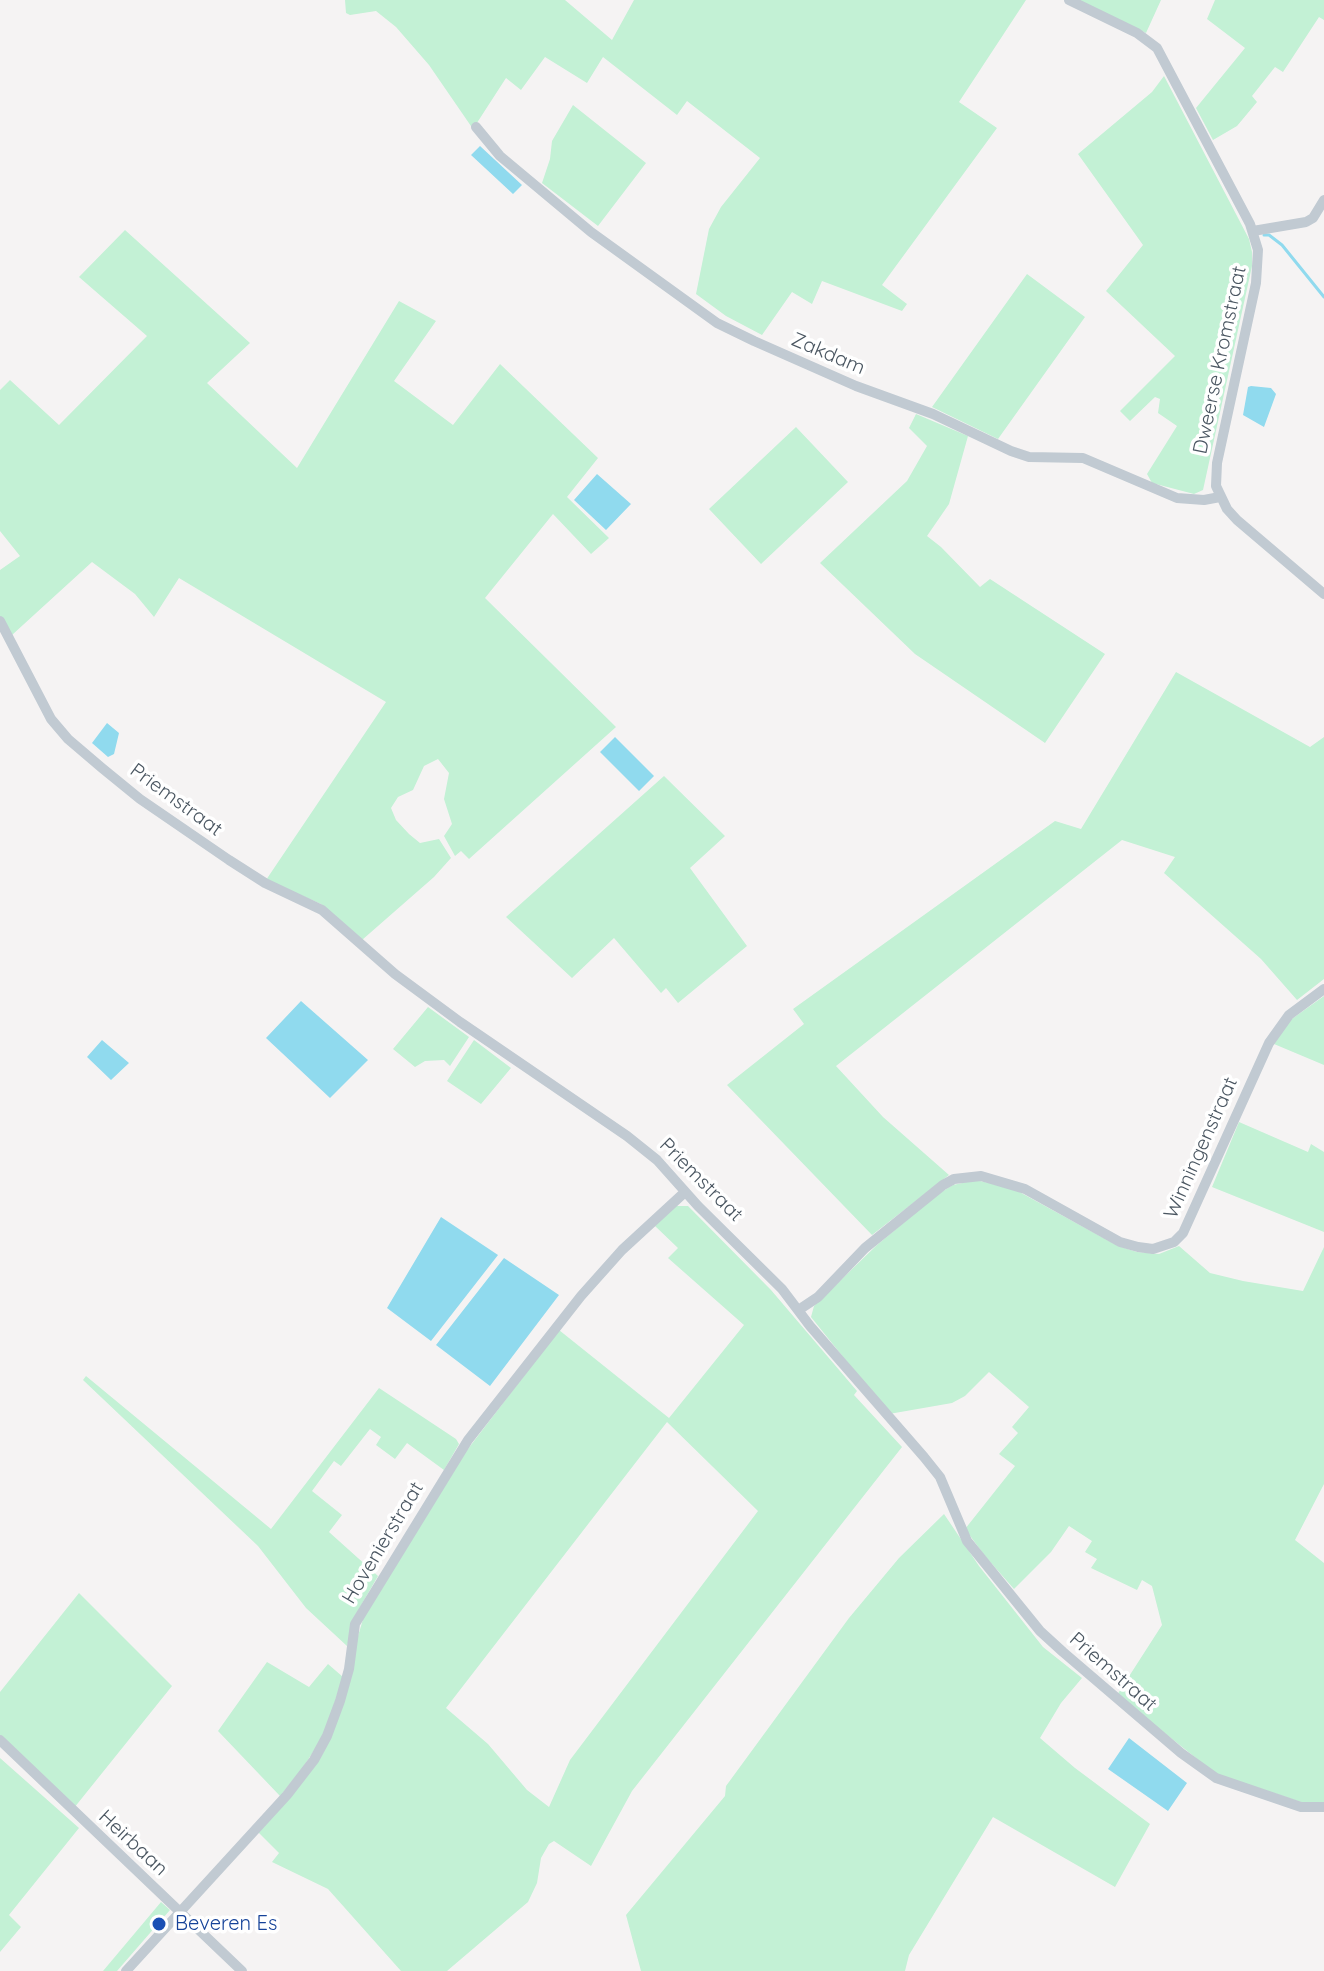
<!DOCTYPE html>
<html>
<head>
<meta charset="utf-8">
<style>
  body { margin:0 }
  canvas { display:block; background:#f5f3f3 }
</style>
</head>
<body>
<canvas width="1324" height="1971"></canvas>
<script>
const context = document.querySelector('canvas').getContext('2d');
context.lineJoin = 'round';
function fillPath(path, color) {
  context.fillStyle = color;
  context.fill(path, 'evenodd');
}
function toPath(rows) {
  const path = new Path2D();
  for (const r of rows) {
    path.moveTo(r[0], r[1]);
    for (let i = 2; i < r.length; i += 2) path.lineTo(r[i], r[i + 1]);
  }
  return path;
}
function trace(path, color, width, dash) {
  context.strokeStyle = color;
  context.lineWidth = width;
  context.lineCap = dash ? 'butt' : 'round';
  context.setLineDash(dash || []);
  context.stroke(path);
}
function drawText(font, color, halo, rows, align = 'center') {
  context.font = font + ' Quicksand,sans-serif';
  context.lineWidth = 7;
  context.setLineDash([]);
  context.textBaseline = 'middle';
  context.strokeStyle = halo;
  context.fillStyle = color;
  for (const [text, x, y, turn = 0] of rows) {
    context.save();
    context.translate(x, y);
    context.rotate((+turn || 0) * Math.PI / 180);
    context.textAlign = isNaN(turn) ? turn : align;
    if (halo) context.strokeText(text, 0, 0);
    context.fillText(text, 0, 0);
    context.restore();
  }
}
fillPath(toPath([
  [345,0,565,0,612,40,634,0,1026,0,959,102,997,128,882,285,907,304,902,311,822,281,812,304,792,292,762,335,726,316,696,294,709,229,721,207,760,158,687,101,677,115,603,57,587,83,545,57,521,90,506,78,473,129,429,65,396,27,376,11,350,15,346,13],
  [1077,0,1161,0,1146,33],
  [1215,0,1324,0,1324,20,1319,17,1283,72,1275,67,1252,96,1257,102,1237,126,1213,140,1196,108,1245,48,1207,19],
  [1164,76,1249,239,1252,252,1252,266,1203,490,1194,494,1152,483,1147,474,1177,426,1158,413,1160,399,1155,397,1130,421,1120,411,1175,356,1106,291,1143,245,1078,154,1152,92],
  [573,105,646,163,598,226,542,183,550,159,552,141],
  [125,230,250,343,207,383,297,468,399,301,436,321,394,381,453,425,500,364,598,458,567,497,609,538,591,554,553,514,485,598,616,727,469,859,461,851,455,856,444,836,452,824,444,799,449,773,438,759,424,766,413,790,398,797,391,808,396,820,409,834,420,843,439,839,451,858,434,877,362,940,321,904,266,880,386,702,179,578,154,617,135,594,92,562,12,635,0,616,0,570,20,556,0,531,0,390,10,380,59,425,147,336,79,277],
  [1027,274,1085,317,998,439,932,407],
  [916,414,968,436,949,504,927,536,941,547,980,587,990,579,1105,654,1045,743,915,654,820,563,907,481,927,446,909,428],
  [796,427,848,482,761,564,709,509],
  [1176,672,1310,747,1324,737,1324,979,1297,1000,1261,959,1164,873,1175,857,1122,840,836,1066,883,1117,949,1175,872,1235,727,1085,804,1024,793,1009,1055,821,1081,829],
  [664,776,725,836,690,868,747,946,678,1003,666,988,661,993,614,938,572,978,506,917],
  [1324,996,1324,1065,1274,1044,1289,1021],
  [428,1007,469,1037,450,1066,444,1060,425,1061,415,1067,393,1049],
  [474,1040,511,1068,481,1104,447,1081],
  [1239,1122,1308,1152,1311,1144,1324,1152,1324,1232,1212,1187],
  [976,1180,1014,1189,1118,1246,1137,1252,1159,1254,1179,1246,1210,1273,1243,1281,1303,1291,1324,1247,1324,1484,1295,1540,1324,1563,1324,1802,1304,1803,1216,1774,1117,1695,1162,1625,1152,1586,1142,1580,1137,1590,1091,1568,1097,1559,1085,1552,1092,1541,1069,1526,1051,1552,1014,1589,985,1556,965,1529,1015,1466,999,1454,1018,1433,1012,1427,1029,1407,989,1372,965,1396,952,1403,889,1414,811,1317,814,1306,877,1245,938,1194,953,1185],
  [675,1206,688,1206,771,1290,857,1391,854,1395,902,1447,632,1791,591,1866,554,1841,549,1844,541,1858,537,1883,528,1902,447,1971,401,1971,328,1889,272,1862,279,1853,258,1832,323,1753,364,1616,461,1458,559,1330,669,1418,744,1325,668,1258,678,1248,655,1226],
  [667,1422,758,1511,570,1760,549,1807,527,1790,488,1744,446,1708],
  [86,1376,271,1529,379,1388,456,1439,459,1444,444,1470,407,1443,395,1459,376,1445,381,1437,370,1429,341,1466,334,1461,312,1491,342,1515,329,1532,378,1576,356,1614,347,1646,306,1608,258,1546,83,1380],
  [944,1514,979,1566,1043,1647,1082,1678,1061,1703,1040,1738,1075,1768,1150,1824,1115,1887,993,1817,909,1955,905,1971,641,1971,626,1915,725,1796,726,1786,849,1618,899,1558],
  [79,1593,172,1686,74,1808,0,1738,0,1692],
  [267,1662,309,1687,328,1664,343,1677,324,1735,302,1769,280,1796,218,1731],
  [0,1758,79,1828,9,1915,21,1927,0,1952],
  [161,1902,170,1910,117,1971,103,1971]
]), '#c3f1d5');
fillPath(toPath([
  [480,146,522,185,513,194,471,155],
  [1251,386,1271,388,1276,394,1264,427,1243,415,1248,387],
  [597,474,631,504,606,530,574,500],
  [107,723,119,733,114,754,108,757,92,743],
  [615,737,654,776,639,791,600,752],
  [301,1001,368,1060,330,1098,266,1038],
  [102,1040,129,1063,111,1080,87,1057],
  [441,1217,498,1255,431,1341,387,1308],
  [504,1258,559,1295,490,1386,436,1345],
  [1129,1738,1187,1783,1168,1811,1108,1769]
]), '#90daee');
trace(toPath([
  [1264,235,1269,235,1282,245,1324,297]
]), '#90daee', 3);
trace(toPath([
  [1069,0,1137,33,1157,48,1250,224,1258,250,1256,283,1217,463,1216,486,1227,509,1237,520,1324,594],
  [476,127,500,156,591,232,717,323,754,341,856,386,933,414,1011,451,1029,457,1083,458,1177,498,1204,500,1220,497],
  [1253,231,1306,222,1313,218,1324,200],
  [0,621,51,719,68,739,102,768,140,799,229,860,265,883,322,910,395,974,460,1022,627,1136,657,1160,698,1206,782,1289,810,1326,924,1457,940,1477,967,1541,1040,1631,1063,1652,1181,1753,1216,1778,1301,1807,1324,1807],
  [800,1309,818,1297,865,1248,943,1185,954,1179,981,1176,1025,1189,1120,1242,1138,1247,1153,1249,1174,1242,1183,1233,1269,1043,1289,1015,1324,989],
  [0,1740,242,1971],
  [126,1971,287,1795,314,1760,327,1736,340,1701,349,1669,355,1624,468,1440,581,1296,622,1250,685,1192]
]), '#c1cad2', 10);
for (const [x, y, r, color] of [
  [159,1924,8,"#1a4fb4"]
]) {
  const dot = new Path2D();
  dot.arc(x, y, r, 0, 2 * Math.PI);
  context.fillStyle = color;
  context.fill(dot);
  trace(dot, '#fff', 3);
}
drawText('20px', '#4a5661', '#fff', [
  ["Zakdam",828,354,23],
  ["Dweerse Kromstraat",1220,360,-78],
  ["Priemstraat",176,800,36],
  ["Winningenstraat",1201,1148,-66],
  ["Priemstraat",701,1180,45],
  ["Hovenierstraat",383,1543,-59],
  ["Priemstraat",1113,1672,41],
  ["Heirbaan",133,1843,43]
]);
drawText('20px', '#164399', '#fff', [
  ["Beveren Es",175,1924]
], 'left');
</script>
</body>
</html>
